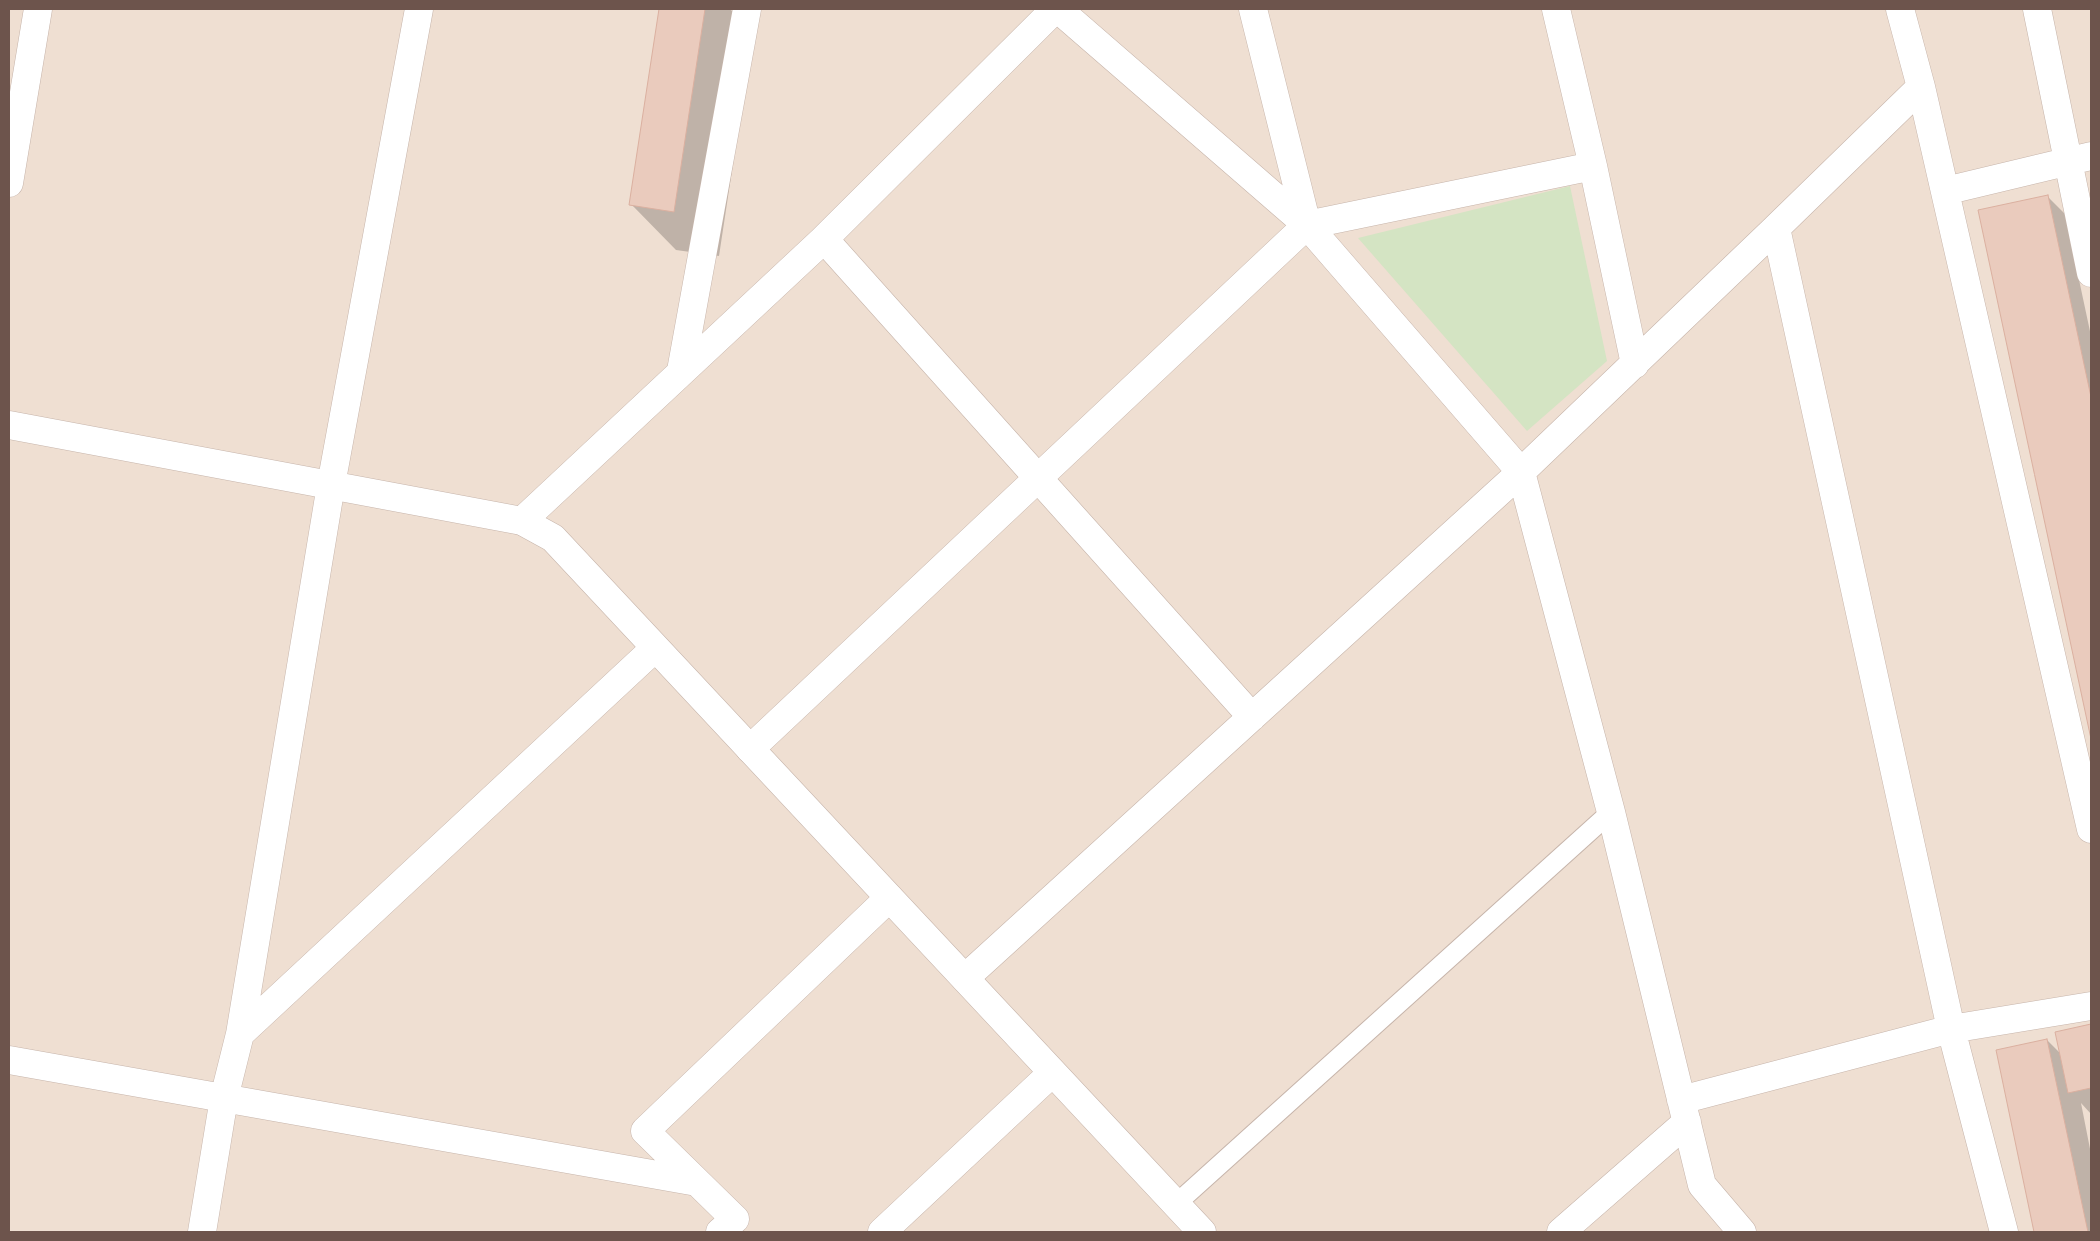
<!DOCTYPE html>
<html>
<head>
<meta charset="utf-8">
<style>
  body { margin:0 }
  #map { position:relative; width:2100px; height:1241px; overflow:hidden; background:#f9eee2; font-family:Barlow,sans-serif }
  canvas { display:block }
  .frame { position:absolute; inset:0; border:10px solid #6d544c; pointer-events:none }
</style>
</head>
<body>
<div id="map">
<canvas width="2100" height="1241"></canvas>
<div class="frame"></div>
</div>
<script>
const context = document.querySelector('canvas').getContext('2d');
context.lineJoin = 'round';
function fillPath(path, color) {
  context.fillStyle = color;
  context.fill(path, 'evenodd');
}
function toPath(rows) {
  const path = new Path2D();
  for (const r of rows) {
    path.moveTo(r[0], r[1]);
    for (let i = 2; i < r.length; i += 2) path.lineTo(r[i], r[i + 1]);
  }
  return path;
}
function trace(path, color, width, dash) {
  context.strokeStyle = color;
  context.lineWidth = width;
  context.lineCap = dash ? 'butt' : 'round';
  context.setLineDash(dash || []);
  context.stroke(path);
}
fillPath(toPath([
  [9,9,2091,9,2091,1232,9,1232]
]), '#efdfd2');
fillPath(toPath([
  [1570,186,1607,361,1527,431,1358,238]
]), '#d4e4c3');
fillPath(toPath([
  [661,9,730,9,753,32,719,256,676,250,631,204],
  [2047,196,2065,214,2091,336,2091,733,1979,211],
  [2091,1026,2091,1114,2081,1103,2091,1154,2091,1232,2035,1232,1997,1051,2047,1040,2062,1055,2057,1033]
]), '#0003');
const building = toPath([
  [659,9,705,9,674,212,629,205,659,9],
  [2048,195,2091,397,2091,739,1978,210,2048,195],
  [2091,1024,2091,1088,2068,1093,2055,1032,2091,1024],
  [2047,1039,2088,1232,2034,1232,1996,1050,2047,1039]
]);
fillPath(building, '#eacbbd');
trace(building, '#dbb0a0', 1);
const service = toPath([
  [1176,1204,1611,812]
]);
const minor = toPath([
  [1058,9,1307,225,1521,472,1611,812,1702,1185,1742,1232],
  [1253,9,1307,225],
  [1556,9,1593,166],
  [1900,9,1921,87,2091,829],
  [2037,9,2091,273],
  [1945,191,2091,156],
  [1776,228,1921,87],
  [824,239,1055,9],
  [681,371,747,9],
  [522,521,824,239,1252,717],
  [750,749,1307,225,1593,166,1635,364],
  [965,978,1521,472,1776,228,1951,1029,2004,1232],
  [240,1034,655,648],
  [9,1060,697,1182],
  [1681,1100,1951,1029,2091,1006],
  [202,1232,224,1098,240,1034,331,485,419,9],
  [720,1232,735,1219,645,1131,889,898],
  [882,1232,1052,1073],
  [1561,1232,1687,1122]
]);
const tertiary = toPath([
  [9,183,38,9],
  [9,425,522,521,553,538,1202,1232]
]);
trace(service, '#c7b5ab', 21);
trace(minor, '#c7b5ab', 29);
trace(tertiary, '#c7b5ab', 29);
trace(service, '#fff', 19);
trace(minor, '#fff', 28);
trace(tertiary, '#fff', 28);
</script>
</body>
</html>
